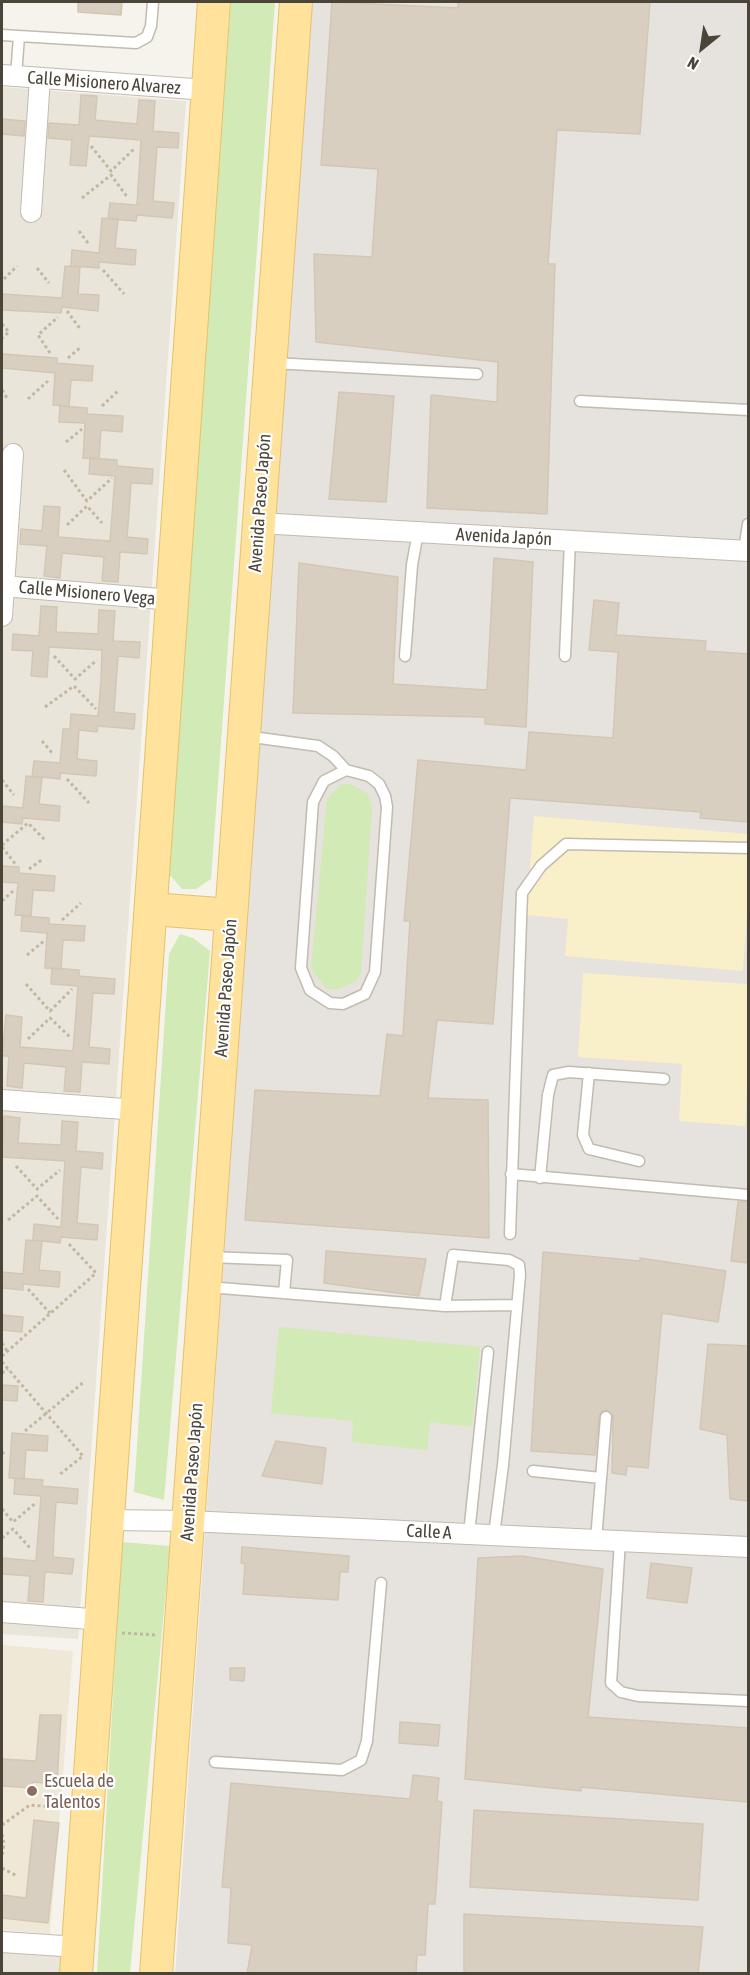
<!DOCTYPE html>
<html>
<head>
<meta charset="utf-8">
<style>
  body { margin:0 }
  #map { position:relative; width:750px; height:1975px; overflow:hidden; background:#f6f3ec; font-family:"Asap Condensed",sans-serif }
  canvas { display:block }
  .frame { position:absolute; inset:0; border:3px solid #4b4439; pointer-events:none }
  .north { position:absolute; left:672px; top:18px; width:60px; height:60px; -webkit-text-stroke:4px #fff; paint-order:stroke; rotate:210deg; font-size:16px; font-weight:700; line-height:24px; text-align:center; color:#4b4439 }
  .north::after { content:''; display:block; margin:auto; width:21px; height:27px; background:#4b4439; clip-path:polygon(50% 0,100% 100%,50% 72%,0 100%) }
</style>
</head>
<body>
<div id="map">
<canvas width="750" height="1975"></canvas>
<div class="frame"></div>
<div class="north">N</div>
</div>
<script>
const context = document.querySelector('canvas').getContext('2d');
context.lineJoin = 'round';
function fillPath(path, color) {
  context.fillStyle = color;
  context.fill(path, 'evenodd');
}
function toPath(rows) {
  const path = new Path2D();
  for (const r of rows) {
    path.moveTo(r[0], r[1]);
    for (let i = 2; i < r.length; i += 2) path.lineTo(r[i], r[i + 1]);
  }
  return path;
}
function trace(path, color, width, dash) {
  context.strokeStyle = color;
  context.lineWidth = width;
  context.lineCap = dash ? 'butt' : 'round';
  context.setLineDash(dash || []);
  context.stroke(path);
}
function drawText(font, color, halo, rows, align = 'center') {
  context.font = font + ' "Asap Condensed",sans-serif';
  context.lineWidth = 4.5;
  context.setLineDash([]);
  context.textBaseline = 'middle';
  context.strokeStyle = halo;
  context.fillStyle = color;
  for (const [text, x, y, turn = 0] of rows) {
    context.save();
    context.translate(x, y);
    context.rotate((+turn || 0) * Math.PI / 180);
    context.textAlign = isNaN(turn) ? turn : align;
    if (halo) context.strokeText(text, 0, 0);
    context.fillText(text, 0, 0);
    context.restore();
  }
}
fillPath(toPath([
  [2,87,186,101,78,1639,2,1634],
  [2,1934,72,1939,71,1973,2,1973]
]), '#eae5da');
fillPath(toPath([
  [301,2,748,2,748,1973,175,1974,271,563]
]), '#e6e2dd');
fillPath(toPath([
  [2,1645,73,1651,50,1934,2,1930]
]), '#efe8d6');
fillPath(toPath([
  [231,2,275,2,211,879,196,889,182,889,168,873],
  [341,784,351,784,368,794,372,808,361,973,356,981,340,989,327,989,311,969,327,799],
  [180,934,193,938,210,951,164,1500,134,1492,169,954],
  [279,1327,480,1347,472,1427,430,1422,427,1450,352,1442,353,1421,271,1413],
  [122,1542,170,1546,130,1973,97,1973]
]), '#d2eab5');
fillPath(toPath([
  [534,816,748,834,748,901,743,971,565,956,568,919,526,915],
  [583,973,748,984,748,1064,745,1126,679,1121,682,1064,578,1057]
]), '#f9efc9');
const building = toPath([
  [78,2,122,2,121,15,78,12,78,2],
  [332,2,458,8,458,2,650,2,640,134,557,130,548,264,555,264,547,514,427,508,431,395,497,402,498,362,316,342,314,254,372,257,378,169,321,165,332,2],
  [81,95,97,96,95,120,137,124,139,100,155,101,153,131,179,133,178,148,157,147,153,201,174,203,172,218,137,215,136,221,108,219,110,203,137,205,141,140,89,136,86,166,70,165,72,140,48,138,49,123,79,125,81,95],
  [2,119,25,121,24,136,2,134,2,119],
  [102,218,118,219,115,248,136,250,135,265,99,262,99,268,71,266,72,250,99,253,102,218],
  [65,266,80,267,78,294,99,295,98,311,62,307,61,313,2,310,2,294,62,298,65,266],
  [2,354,57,358,57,363,93,366,92,381,71,380,69,406,53,405,55,373,2,368,2,354],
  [339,392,394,396,386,502,329,499,339,392],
  [60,406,87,408,87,414,123,416,122,432,101,430,99,459,83,458,85,423,59,422,60,406],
  [90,458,117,460,117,466,153,469,152,484,131,483,129,512,127,537,148,539,147,554,120,552,118,582,102,581,104,557,62,553,60,578,44,576,47,546,20,544,21,529,42,531,44,506,60,507,58,537,110,541,115,476,89,474,90,458],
  [494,558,533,562,526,727,485,724,485,717,293,713,299,563,398,577,393,684,487,690,494,558],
  [594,600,619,603,616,635,706,641,705,651,748,654,748,822,700,818,701,812,510,798,493,1024,437,1020,428,1098,488,1100,489,1238,245,1220,255,1090,380,1096,387,1034,403,1036,410,921,404,921,418,760,526,770,529,732,613,738,618,652,589,650,594,600],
  [41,606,57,607,56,632,98,634,99,610,115,611,113,641,140,642,139,658,118,656,114,712,135,714,134,729,98,726,97,732,79,730,77,759,97,761,96,776,60,773,60,779,32,776,34,761,60,763,63,729,70,729,71,714,98,716,101,681,102,650,49,647,47,677,31,676,33,651,12,650,13,634,39,636,41,606],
  [26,776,42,778,39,804,60,806,59,821,23,818,22,824,2,822,2,806,23,808,26,776],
  [2,866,19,867,19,873,55,876,54,891,33,890,31,916,15,915,18,883,2,882,2,866],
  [22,916,49,918,49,924,85,926,84,941,63,940,61,969,45,968,47,933,21,931,22,916],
  [52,968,79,970,79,976,115,979,114,994,93,993,91,1022,89,1047,110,1049,109,1064,82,1062,80,1092,64,1091,66,1067,24,1063,22,1088,7,1086,9,1056,2,1056,6,1015,22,1017,20,1047,73,1051,78,986,51,984,52,968],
  [4,1116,20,1118,18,1143,61,1145,62,1121,78,1122,76,1151,103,1153,102,1169,81,1167,77,1223,98,1225,97,1240,61,1237,60,1243,33,1240,34,1224,61,1227,65,1161,2,1157,4,1116],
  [738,1202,748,1202,748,1263,731,1261,738,1202],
  [26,1240,42,1241,39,1270,60,1272,59,1287,23,1284,23,1290,2,1288,2,1272,23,1274,26,1240],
  [326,1251,426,1259,419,1296,324,1283,326,1251],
  [543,1252,640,1261,640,1258,726,1271,718,1322,662,1313,648,1468,627,1466,626,1475,612,1473,613,1417,607,1410,602,1411,599,1416,595,1455,531,1451,543,1252],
  [2,1315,23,1317,22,1332,2,1330,2,1315],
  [708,1344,748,1346,748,1501,730,1499,727,1435,700,1429,708,1344],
  [2,1385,18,1386,17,1401,2,1400,2,1385],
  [12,1433,48,1436,47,1451,26,1450,24,1479,9,1478,12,1433],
  [276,1441,326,1448,322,1484,262,1476,276,1441],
  [15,1478,43,1480,42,1486,78,1489,77,1504,56,1502,54,1532,53,1557,74,1559,72,1574,45,1572,43,1602,28,1601,30,1576,2,1574,2,1558,36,1561,41,1496,14,1494,15,1478],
  [242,1547,349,1556,348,1572,340,1572,338,1600,243,1594,245,1564,241,1563,242,1547],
  [522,1556,603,1569,588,1717,748,1728,748,1802,581,1787,581,1791,465,1779,478,1558,522,1556],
  [651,1563,692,1568,687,1603,647,1598,651,1563],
  [230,1668,245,1668,244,1681,230,1680,230,1668],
  [40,1715,61,1715,57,1784,32,1782,33,1788,2,1786,2,1759,36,1761,40,1715],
  [400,1722,440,1725,438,1746,399,1743,400,1722],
  [413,1775,439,1778,437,1801,442,1802,435,1904,428,1904,425,1955,417,1955,416,1974,247,1974,252,1945,228,1943,231,1888,222,1887,231,1783,410,1799,413,1775],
  [474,1810,703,1824,698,1900,470,1887,474,1810],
  [34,1820,59,1823,48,1923,2,1918,2,1895,26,1898,34,1820],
  [464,1914,703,1927,698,1974,464,1974,464,1914]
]);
fillPath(building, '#d8cfc1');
trace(building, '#d3c7b4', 1.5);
const lane = toPath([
  [2,35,136,43,147,37,151,26,153,2],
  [16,76,19,36],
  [273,363,477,374],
  [580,401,748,410],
  [744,551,748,524],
  [405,656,412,565,418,532],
  [565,656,570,541],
  [245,736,318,746,333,756,346,770,369,776,379,784,385,796,387,807,375,972,365,994,343,1004,330,1003,310,990,301,968,313,802,324,781,346,770],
  [589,1073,583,1135,589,1149,639,1161],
  [511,1174,748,1195],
  [540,1178,548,1095,553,1075,569,1072,664,1079],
  [510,1234,522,893,541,866,566,844,748,848],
  [209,1257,287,1260,284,1293],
  [208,1287,445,1306,516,1305],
  [445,1306,453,1255,509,1260,519,1265,520,1275,503,1465,494,1535],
  [533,1471,601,1478],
  [469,1534,488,1352],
  [596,1540,606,1417],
  [620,1541,611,1683,621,1692,638,1696,748,1701],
  [215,1762,342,1770,361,1760,367,1741,381,1583]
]);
const street = toPath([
  [2,75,207,90],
  [31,212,40,78],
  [259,523,748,551],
  [2,586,173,600],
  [2,616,13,454],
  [2,1100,138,1110],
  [109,1520,188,1521,748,1547],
  [2,1612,103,1620],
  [2,1942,78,1947]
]);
const primary = toPath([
  [152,909,231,915],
  [76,1974,214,2],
  [156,1974,296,2]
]);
trace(lane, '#c2bbae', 13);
trace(street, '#c2bbae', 22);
trace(primary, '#e6c16a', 34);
trace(toPath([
  [91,146,111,171,134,149],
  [82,198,111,175,128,198],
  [79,231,88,243],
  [37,268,49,283],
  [103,270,124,294],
  [4,279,17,266],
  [67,311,81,330],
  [2,324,9,332,2,338],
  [50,353,38,335,58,317],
  [68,358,81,347],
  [2,390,7,398],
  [28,399,48,381],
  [102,406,118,391],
  [66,442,82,429],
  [64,470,87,501,112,478],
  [67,525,87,506,102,523],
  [54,656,75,679,97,660],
  [45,707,74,686,96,709],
  [42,741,53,754],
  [67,779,89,803],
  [2,780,14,795],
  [2,845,28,823,45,840],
  [2,847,17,866],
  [29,869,43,859],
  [2,901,13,891],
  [62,920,81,903],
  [27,955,44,941],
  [26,984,50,1011,72,989],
  [28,1039,50,1018,71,1038],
  [16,1166,37,1189,60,1170],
  [8,1220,37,1196,58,1219],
  [28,1289,50,1313],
  [2,1343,7,1351],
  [2,1356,96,1273,67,1242],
  [2,1362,83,1456,59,1475],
  [2,1373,8,1369],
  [25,1431,85,1381],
  [2,1454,6,1450],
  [2,1509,13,1522,37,1502],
  [2,1538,13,1529,30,1548],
  [122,1633,157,1635],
  [2,1825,30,1805,66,1808],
  [2,1834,4,1844,2,1856],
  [2,1868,17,1876]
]), '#c4b79f', 3, [3, 3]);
trace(lane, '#fff', 10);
trace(street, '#fff', 20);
trace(primary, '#ffe39c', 32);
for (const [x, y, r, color] of [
  [32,1791,6,"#8d6e63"]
]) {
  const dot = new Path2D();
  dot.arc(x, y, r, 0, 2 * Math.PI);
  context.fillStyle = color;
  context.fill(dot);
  trace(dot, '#fff', 2);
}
drawText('18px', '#4b4439', '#fff', [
  ["Calle Misionero Alvarez",104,83,4],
  ["Avenida Paseo Japón",260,503,-86],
  ["Avenida Japón",504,537,3],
  ["Calle Misionero Vega",87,593,5],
  ["Avenida Paseo Japón",226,988,-86],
  ["Avenida Paseo Japón",192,1472,-86],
  ["Calle A",429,1532,3]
]);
drawText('18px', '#785e54', '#fff', [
  ["Escuela de",44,1781],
  ["Talentos",44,1802]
], 'left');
</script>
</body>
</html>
